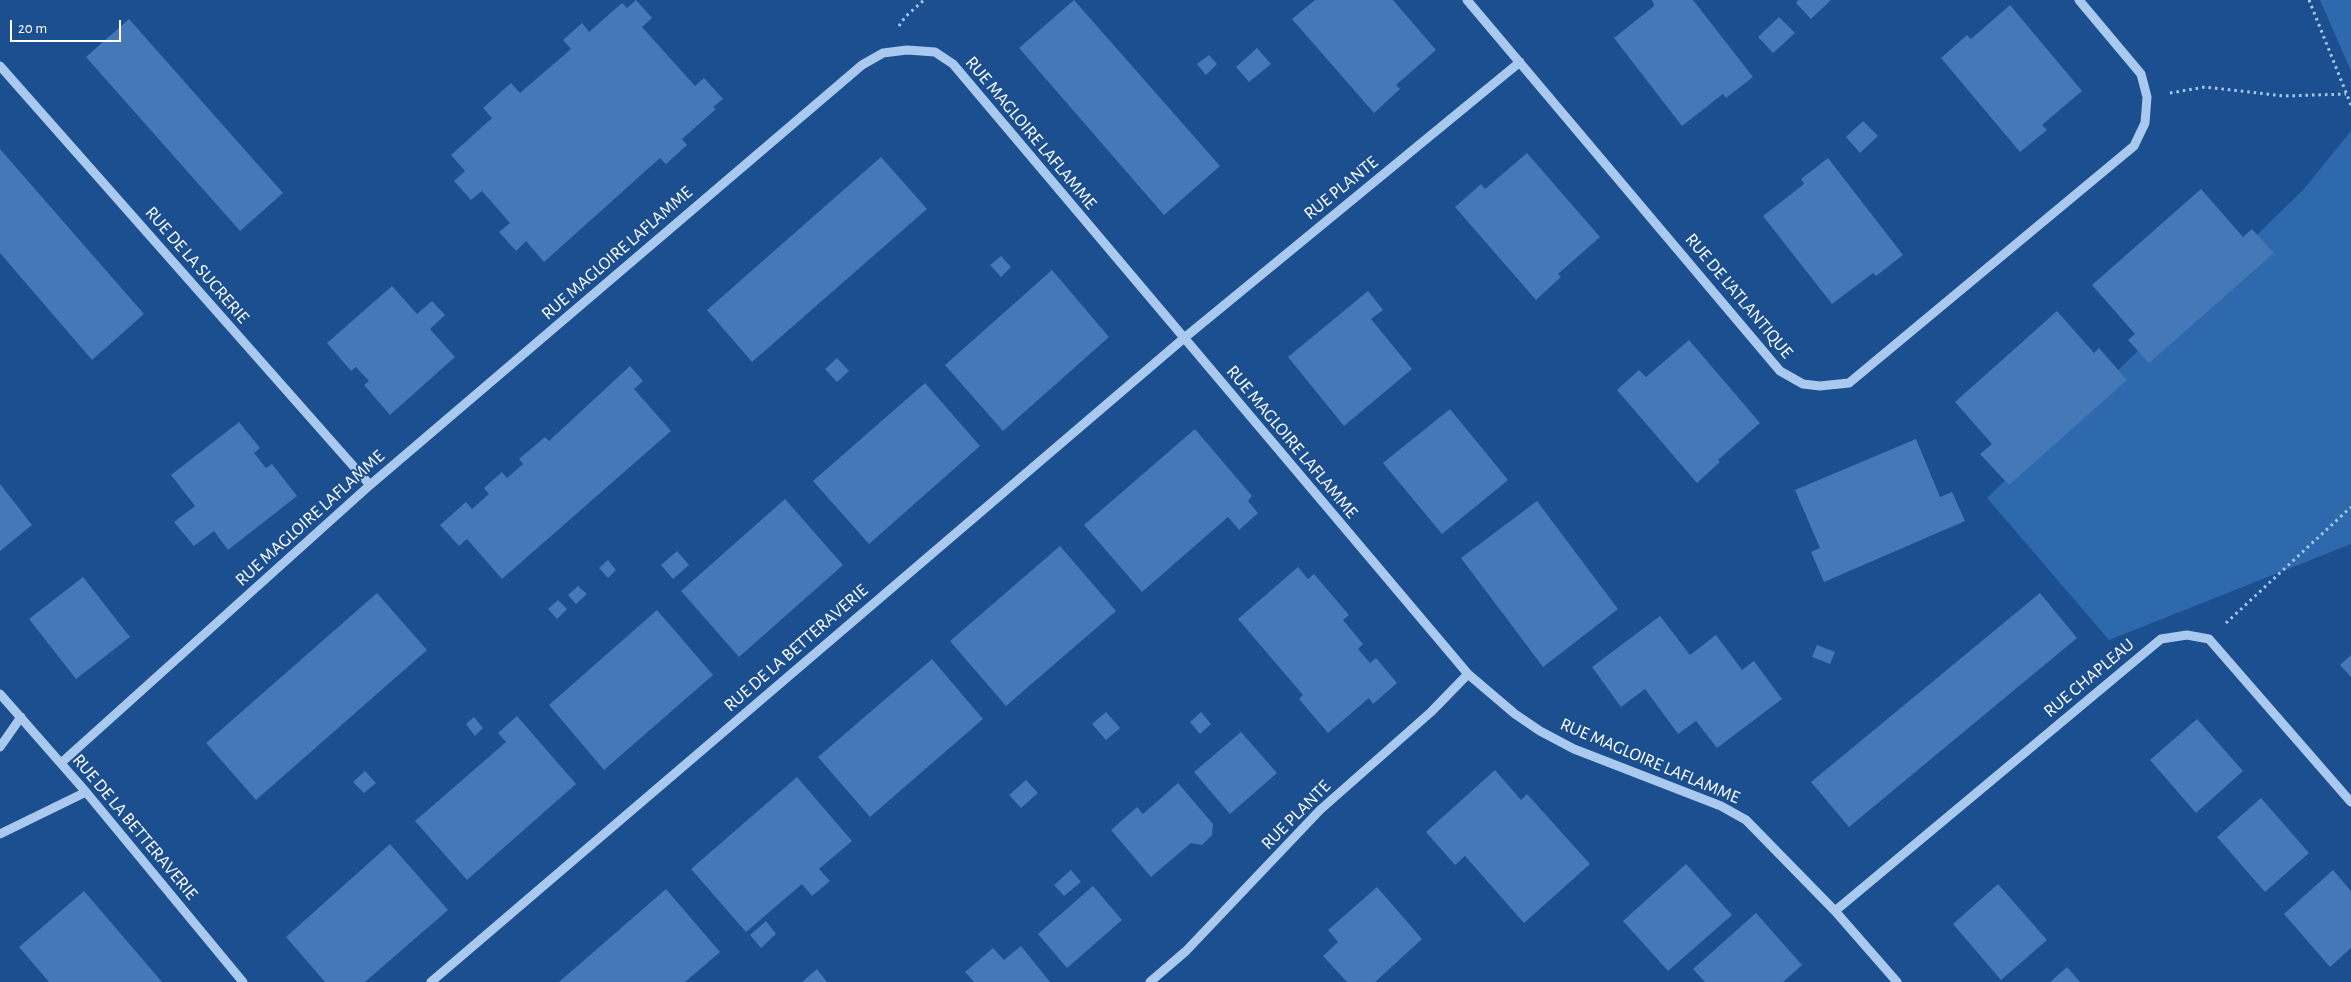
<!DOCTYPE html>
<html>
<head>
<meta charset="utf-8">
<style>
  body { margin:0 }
  #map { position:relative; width:2351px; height:982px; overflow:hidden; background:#1b4f8f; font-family:"Alegreya Sans",sans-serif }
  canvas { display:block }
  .scale { position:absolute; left:10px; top:20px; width:111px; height:22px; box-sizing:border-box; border:2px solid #fff; border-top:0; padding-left:6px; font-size:15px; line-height:18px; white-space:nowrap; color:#fff; -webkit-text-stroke:4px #1b4f8f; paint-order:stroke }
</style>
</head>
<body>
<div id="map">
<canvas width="2351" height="982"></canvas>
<div class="scale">20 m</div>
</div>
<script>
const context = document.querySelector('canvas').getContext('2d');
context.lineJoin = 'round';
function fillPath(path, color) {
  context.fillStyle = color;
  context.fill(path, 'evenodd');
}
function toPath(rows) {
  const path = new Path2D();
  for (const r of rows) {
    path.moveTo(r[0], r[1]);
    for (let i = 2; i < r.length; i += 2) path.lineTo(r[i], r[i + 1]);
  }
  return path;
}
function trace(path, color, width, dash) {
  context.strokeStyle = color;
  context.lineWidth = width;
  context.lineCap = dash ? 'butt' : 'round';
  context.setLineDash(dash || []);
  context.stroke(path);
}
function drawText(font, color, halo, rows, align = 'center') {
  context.font = font + ' "Alegreya Sans",sans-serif';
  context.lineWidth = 4;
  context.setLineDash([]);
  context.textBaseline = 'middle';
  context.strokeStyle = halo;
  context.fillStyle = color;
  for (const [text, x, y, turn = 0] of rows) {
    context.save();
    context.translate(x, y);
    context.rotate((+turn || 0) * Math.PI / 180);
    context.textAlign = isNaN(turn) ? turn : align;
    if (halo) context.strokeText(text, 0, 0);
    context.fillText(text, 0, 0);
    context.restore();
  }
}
fillPath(toPath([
  [2320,0,2351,0,2351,71],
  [2351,131,2351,544,2109,640,1987,498,2303,190]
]), '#2e69ad');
fillPath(toPath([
  [636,0,652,18,642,27,695,86,704,78,723,99,713,107,716,109,682,139,687,145,666,164,660,158,544,262,526,241,516,251,499,232,510,223,482,191,471,200,454,181,465,171,451,155,492,118,483,108,511,83,520,93,571,49,563,40,582,23,589,32,622,3,627,8],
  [1074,0,1220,166,1164,215,1019,48],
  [1315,0,1393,0,1436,50,1396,85,1400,89,1374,113,1292,19],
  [1652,0,1693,0,1753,77,1726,98,1723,94,1682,126,1614,38,1654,6],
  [1798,0,1831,0,1811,19,1796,3],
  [2010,5,2082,91,2042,125,2047,130,2020,152,1941,58,1967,35,1971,39],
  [1779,17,1795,33,1773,53,1758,37],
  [129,19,283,193,240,231,86,57],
  [1257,48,1271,64,1249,82,1236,67],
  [1209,55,1217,64,1206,75,1197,64],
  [1863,121,1878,136,1860,153,1846,137],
  [0,149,144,314,92,360,0,253],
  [1527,153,1600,237,1558,274,1561,277,1536,300,1455,207,1481,184,1485,189],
  [881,157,927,209,752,362,707,310],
  [1828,158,1903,255,1876,276,1873,273,1832,304,1763,216,1804,184,1801,179],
  [2201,189,2243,237,2252,229,2274,253,2149,363,2128,340,2135,334,2092,285],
  [1001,256,1011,267,1001,277,990,265],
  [1052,270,1109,337,1003,431,945,365],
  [392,286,417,314,432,301,445,315,430,329,455,357,390,415,364,385,369,381,356,367,351,371,327,343],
  [1368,291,1383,310,1371,319,1412,369,1344,426,1288,357],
  [2057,311,2094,353,2099,348,2127,380,2009,485,1980,454,1992,444,1955,402],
  [1689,340,1760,423,1718,460,1720,462,1697,483,1617,390,1639,370,1646,377],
  [837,358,849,371,837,382,825,369],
  [630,366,643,381,634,389,671,431,502,579,467,539,459,546,440,525,466,502,472,509,489,494,484,488,502,472,507,478,523,464,519,459,545,437,549,441],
  [925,383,980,446,869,544,813,481],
  [1450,409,1508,480,1442,534,1383,463],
  [239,422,260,448,254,453,266,468,272,464,297,496,228,550,214,531,194,546,174,522,195,506,171,475],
  [1195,429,1252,496,1248,501,1258,513,1239,530,1228,517,1142,592,1084,525],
  [1916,439,1940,497,1952,492,1965,521,1824,582,1811,552,1820,548,1795,490],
  [0,484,32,525,0,551],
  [785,499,843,565,739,657,681,591],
  [1537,501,1618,609,1543,667,1461,558],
  [1060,546,1116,611,1006,706,950,641],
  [677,551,689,565,673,579,661,565],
  [608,560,616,570,608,578,599,568],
  [1298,567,1308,579,1314,574,1349,615,1343,620,1363,644,1358,649,1370,663,1376,658,1397,683,1373,704,1369,698,1328,733,1299,699,1303,695,1238,619],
  [83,577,130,637,76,679,29,619],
  [578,586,587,594,576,604,568,595],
  [377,593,427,650,256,800,206,743],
  [2040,593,2077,638,1849,827,1811,782],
  [558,600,567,609,557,619,548,609],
  [657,610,713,675,604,770,549,705],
  [1660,616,1690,655,1716,635,1742,670,1754,661,1782,699,1717,748,1696,721,1678,734,1645,689,1621,707,1592,667],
  [1817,645,1835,652,1830,664,1812,657],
  [2351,655,2351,677,2340,665],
  [932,659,983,719,870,817,818,757],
  [1106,712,1120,728,1106,740,1092,724],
  [1201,712,1211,724,1200,734,1190,722],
  [517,716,576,784,467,880,415,821,506,742,498,733],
  [474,717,483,728,475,736,466,724],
  [2197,719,2243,771,2196,813,2150,760],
  [1241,732,1277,773,1230,814,1194,772],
  [1495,770,1521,800,1527,794,1590,864,1524,923,1465,856,1455,865,1426,832],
  [365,771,376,783,364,793,353,782],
  [797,777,852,841,819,869,830,881,812,896,802,884,746,932,691,869],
  [1026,780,1038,793,1021,808,1009,795],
  [1178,783,1213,824,1212,835,1202,845,1191,843,1151,877,1111,830,1137,807,1143,814],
  [2261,798,2309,853,2265,892,2217,837],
  [390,844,448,910,365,982,325,982,286,937],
  [1686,864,1732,915,1668,971,1623,921],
  [1071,870,1081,882,1064,896,1054,885],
  [2333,870,2351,891,2351,948,2330,967,2284,914],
  [1998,884,2047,940,2001,980,1953,924],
  [1093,886,1122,920,1067,968,1038,934],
  [1377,887,1422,939,1375,982,1347,982,1323,956,1338,942,1328,930],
  [666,889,720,952,685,982,559,982],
  [84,891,162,982,49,982,19,947],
  [1756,913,1802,965,1783,982,1705,982,1693,969],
  [766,921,776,934,761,948,750,935],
  [1021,946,1050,982,974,982,965,972,993,948,1004,960],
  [2067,967,2080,982,2050,982],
  [817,969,827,982,802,982]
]), '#4478b7');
trace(toPath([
  [2309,0,2351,105],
  [899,26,905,17,924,0],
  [2170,93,2205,87,2284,96,2346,94],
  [2226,623,2351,507]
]), '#a9c9ee', 3, [2.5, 4]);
trace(toPath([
  [1467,0,1780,371,1803,384,1820,386,1849,383,2134,146,2145,123,2147,97,2141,74,2079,0],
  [0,66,370,485],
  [0,694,86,792,243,982],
  [0,747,21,717],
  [61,763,370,485,862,65,883,53,907,50,935,52,953,64,1468,674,1515,714,1540,731,1574,749,1721,806,1746,820,1835,911,1897,982],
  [0,834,86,792],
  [1835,911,2161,639,2187,635,2209,639,2351,802],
  [431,982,1183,339,1520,62],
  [1150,982,1186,951,1320,810,1431,712,1468,674]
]), '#a9c9ee', 9);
drawText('18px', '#fff', '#1b4f8f', [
  ["RUE MAGLOIRE LAFLAMME",1031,133,50],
  ["RUE PLANTE",1341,188,-39],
  ["RUE MAGLOIRE LAFLAMME",617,253,-41],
  ["RUE DE LA SUCRERIE",197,265,49],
  ["RUE DE L'ATLANTIQUE",1739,296,50],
  ["RUE MAGLOIRE LAFLAMME",1292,442,50],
  ["RUE MAGLOIRE LAFLAMME",310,518,-42],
  ["RUE DE LA BETTERAVERIE",796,648,-41],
  ["RUE CHAPLEAU",2089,678,-40],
  ["RUE MAGLOIRE LAFLAMME",1650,761,23],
  ["RUE PLANTE",1296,815,-45],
  ["RUE DE LA BETTERAVERIE",135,827,50]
]);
</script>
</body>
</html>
